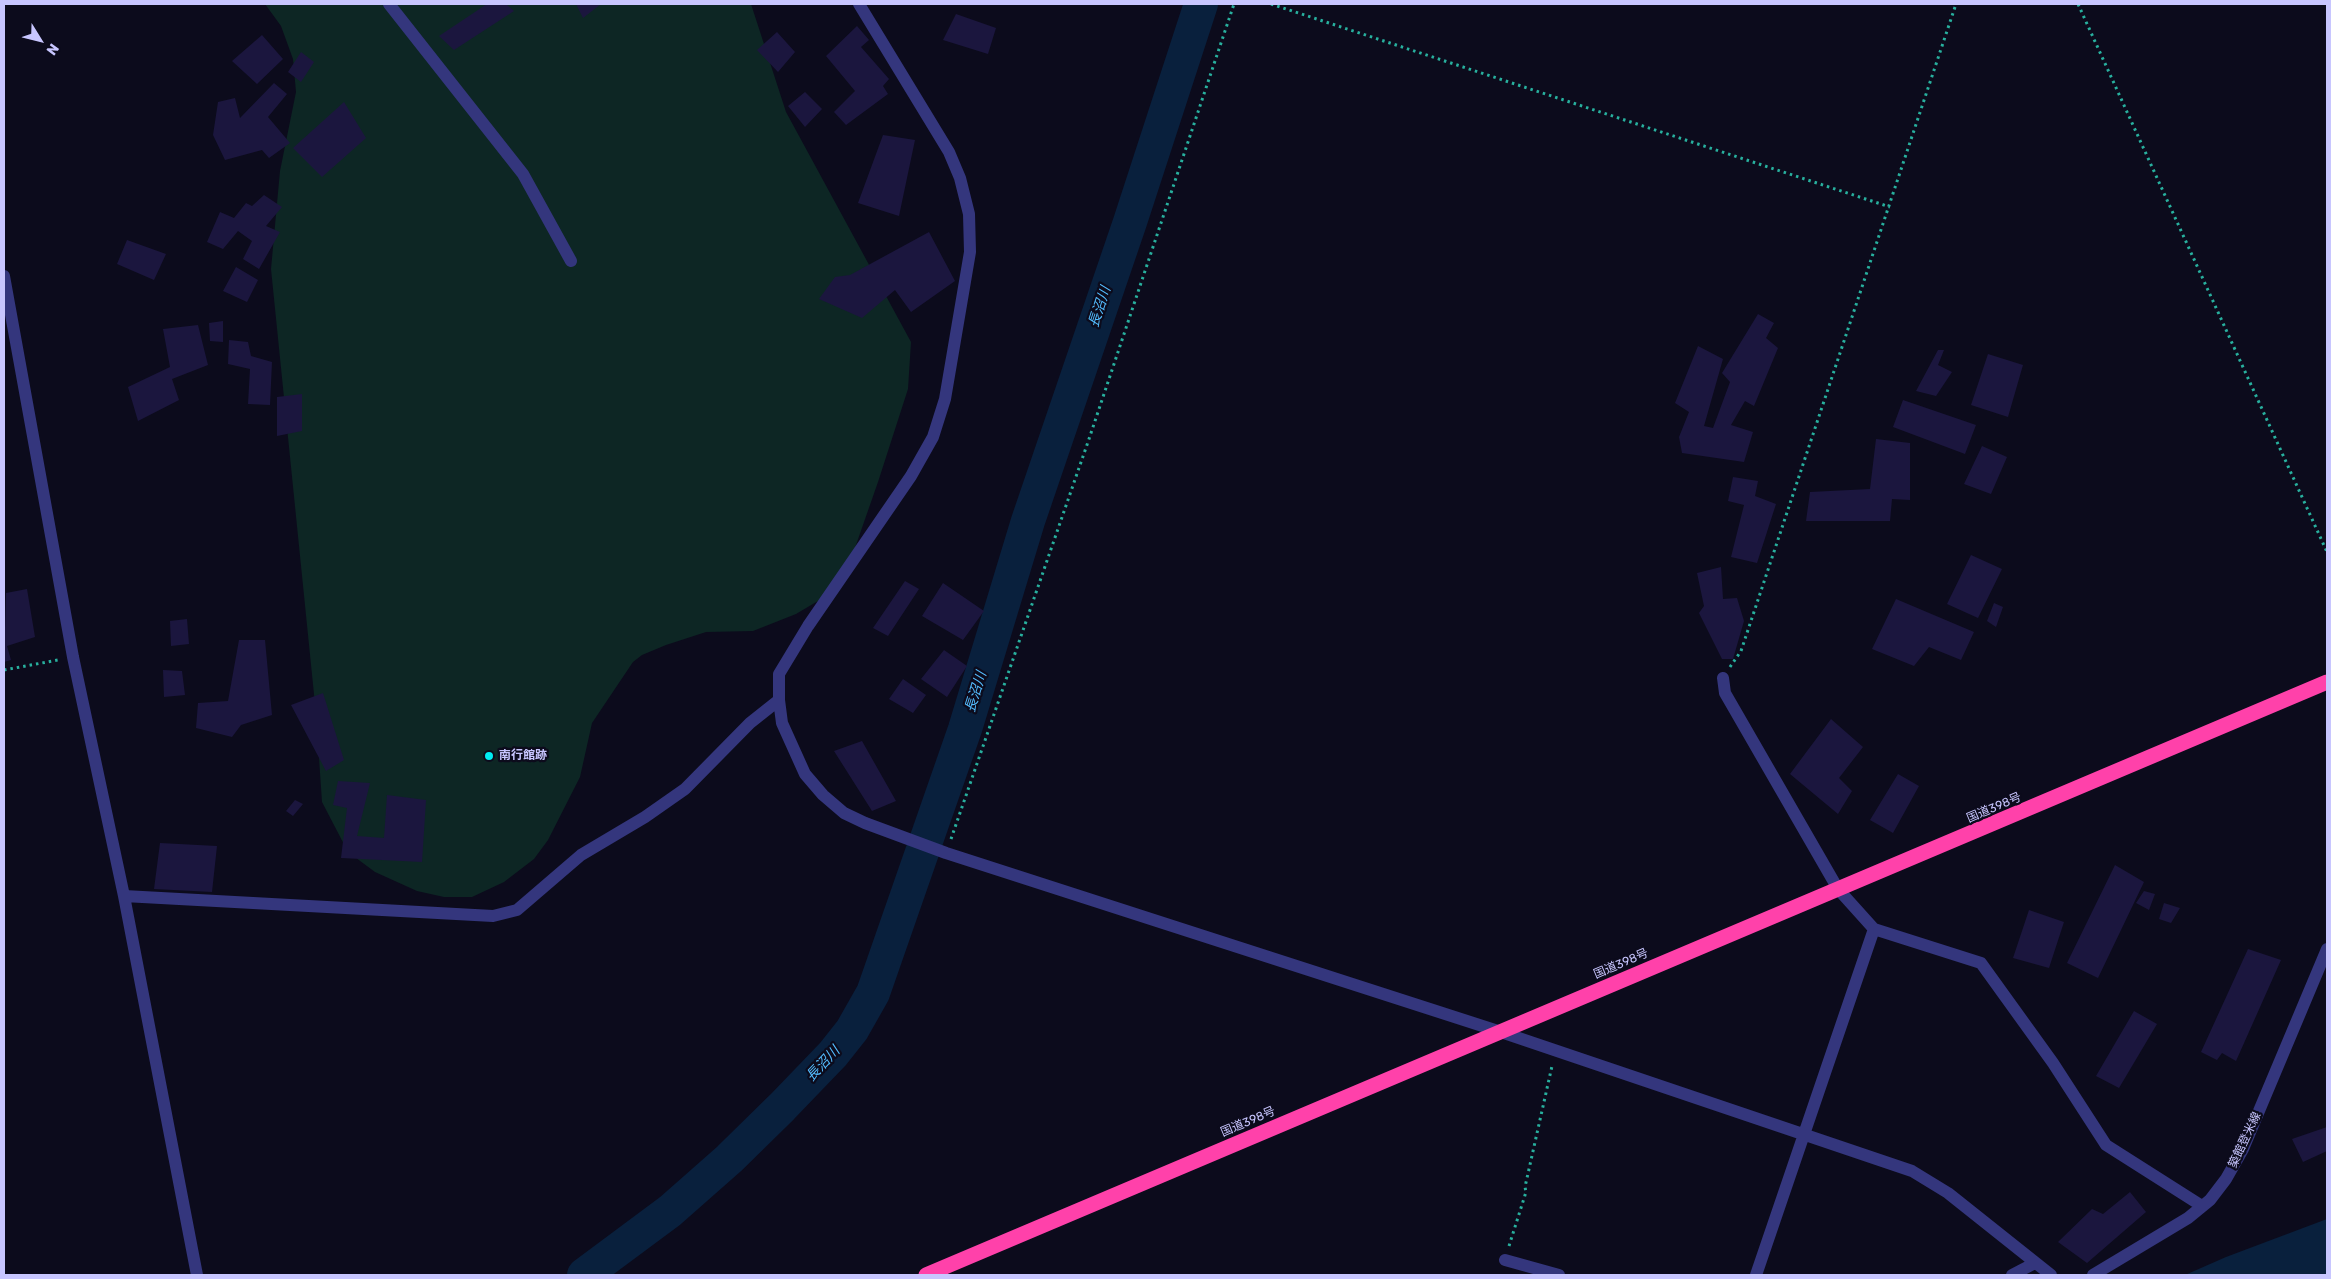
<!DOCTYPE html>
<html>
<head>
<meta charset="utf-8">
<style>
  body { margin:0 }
  #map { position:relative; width:2331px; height:1279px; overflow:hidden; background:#0c0b1c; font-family:Rubik,sans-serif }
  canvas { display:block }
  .frame { position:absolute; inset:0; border:5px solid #c8c6ff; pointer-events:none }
  .north { position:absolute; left:15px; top:15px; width:50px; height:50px; -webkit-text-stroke:4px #0c0b1c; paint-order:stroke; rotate:126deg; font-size:14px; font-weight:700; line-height:20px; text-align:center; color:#c8c6ff }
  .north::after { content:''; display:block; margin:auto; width:18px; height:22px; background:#c8c6ff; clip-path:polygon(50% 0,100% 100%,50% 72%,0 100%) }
</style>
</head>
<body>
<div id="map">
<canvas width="2331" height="1279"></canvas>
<div class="frame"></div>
<div class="north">N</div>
</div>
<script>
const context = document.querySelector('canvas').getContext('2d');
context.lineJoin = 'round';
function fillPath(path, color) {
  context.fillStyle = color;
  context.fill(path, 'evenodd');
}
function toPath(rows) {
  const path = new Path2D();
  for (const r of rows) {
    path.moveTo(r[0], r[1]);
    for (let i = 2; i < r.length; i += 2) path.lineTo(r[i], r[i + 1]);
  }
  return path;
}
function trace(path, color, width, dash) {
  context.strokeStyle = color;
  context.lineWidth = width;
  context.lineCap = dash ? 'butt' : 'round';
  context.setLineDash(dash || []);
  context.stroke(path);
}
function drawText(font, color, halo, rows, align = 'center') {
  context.font = font + ' Rubik,"Noto Sans JP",sans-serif';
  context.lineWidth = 4.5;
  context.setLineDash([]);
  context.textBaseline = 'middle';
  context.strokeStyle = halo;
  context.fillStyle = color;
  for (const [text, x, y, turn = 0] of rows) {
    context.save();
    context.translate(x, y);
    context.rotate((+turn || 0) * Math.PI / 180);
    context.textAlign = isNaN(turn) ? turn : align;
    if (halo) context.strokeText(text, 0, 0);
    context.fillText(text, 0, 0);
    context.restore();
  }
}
fillPath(toPath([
  [265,4,751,4,786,112,911,342,908,389,878,482,849,565,828,595,796,614,753,631,706,632,666,645,642,655,633,662,592,723,580,777,548,840,534,859,504,882,472,897,444,897,417,891,375,872,348,852,322,802,316,714,271,269,280,171,296,92,293,59,281,26]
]), '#0d2624');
fillPath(toPath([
  [2327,1219,2327,1275,2185,1275,2226,1257]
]), '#09203d');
trace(toPath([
  [584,1275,670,1211,729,1159,782,1107,833,1054,852,1030,873,993,965,729,1028,521,1130,222,1201,4]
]), '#09203d', 34);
fillPath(toPath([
  [487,4,506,4,514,11,454,50,439,36],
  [576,4,601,4,583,18],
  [956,14,996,28,988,54,943,40],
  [857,26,869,40,861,47,889,79,883,86,888,94,846,125,834,112,855,91,826,56],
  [777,32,795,52,778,72,757,50],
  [262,35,283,59,257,84,232,61],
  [301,52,314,62,301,82,288,72],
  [274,83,287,94,268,117,290,143,269,158,262,150,225,160,213,135,218,102,235,98,240,118],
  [805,92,822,109,805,127,788,106],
  [344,102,366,138,322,177,293,148],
  [883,135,915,140,899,216,858,203],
  [264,195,282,207,266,226,280,232,259,269,243,259,252,241,238,231,223,249,207,242,220,212,234,218,246,203,252,206],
  [929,232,955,281,911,312,895,290,862,318,819,299,835,277,850,275],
  [127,240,166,254,154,280,117,264],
  [236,267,258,280,247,302,223,291],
  [1758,314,1774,323,1766,338,1778,348,1754,406,1745,401,1731,425,1753,432,1744,462,1682,453,1679,437,1689,412,1675,403,1698,346,1723,359,1704,426,1713,428,1730,382,1722,373],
  [223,321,223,342,210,341,209,323],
  [198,325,208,365,172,379,179,400,138,421,128,387,170,367,163,329],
  [229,340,248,342,251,356,272,362,270,405,248,404,250,369,228,364],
  [1938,350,1944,350,1938,365,1952,372,1936,396,1916,391],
  [1988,354,2023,365,2008,417,1971,405],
  [302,394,302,431,277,436,277,397],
  [1903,400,1976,425,1965,454,1893,427],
  [1876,439,1910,443,1910,500,1892,499,1890,521,1806,521,1810,492,1870,489],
  [1982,446,2007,457,1991,494,1964,484],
  [1733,477,1758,481,1755,496,1776,504,1757,563,1731,557,1744,505,1728,501],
  [1971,555,2002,569,1978,618,1947,604],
  [1721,567,1723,599,1737,598,1744,621,1733,659,1722,659,1699,613,1704,606,1697,573],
  [905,581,919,589,888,636,873,628],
  [943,583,984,611,963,640,922,616],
  [27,589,35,637,7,646,11,660,4,662,6,593],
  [1896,599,1974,632,1961,660,1929,647,1914,666,1872,649],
  [1994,603,2003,607,1996,627,1987,621],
  [187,619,189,644,171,646,170,621],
  [239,640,265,640,272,715,241,725,232,737,196,728,198,703,228,701],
  [944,650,967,666,947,697,921,679],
  [163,670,182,671,185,695,164,697],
  [903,679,926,695,913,713,889,699],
  [323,693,344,760,326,771,291,705],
  [1831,719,1863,747,1839,778,1852,791,1838,814,1790,774],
  [862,741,896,801,872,811,834,751],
  [1898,774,1919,786,1893,833,1870,820],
  [338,781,370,783,357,836,384,838,387,795,426,800,422,862,341,858,347,808,333,805],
  [295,800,303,804,293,816,286,811],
  [160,843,217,846,212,892,154,889],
  [2115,865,2144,882,2098,978,2067,963],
  [2144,891,2155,894,2149,910,2136,903],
  [2164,903,2180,908,2171,923,2159,919],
  [2029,910,2064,922,2049,968,2013,958],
  [2248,949,2281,960,2236,1061,2222,1053,2217,1060,2201,1052],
  [2134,1011,2157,1024,2119,1088,2096,1076],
  [2327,1127,2327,1151,2303,1162,2292,1139],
  [2130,1192,2146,1212,2087,1263,2058,1242,2092,1209,2103,1214]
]), '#1b163e');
trace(toPath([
  [1271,4,1890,207],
  [2078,4,2327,552],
  [1730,667,1741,651,1956,4],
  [4,670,58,660],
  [951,839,1089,439,1234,4],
  [1509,1246,1526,1192,1525,1187,1552,1066]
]), '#28b09e', 3, [2.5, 4]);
trace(toPath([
  [389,4,523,174,571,261],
  [859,4,949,152,960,178,969,214,970,252,945,399,933,437,911,476,808,626,779,674,779,700,782,723,805,774,823,795,844,813,865,823,946,853,1498,1031,1912,1171,1948,1193,2051,1275],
  [4,276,73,657,124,896,197,1275],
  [1723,678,1725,693,1838,889,1874,929,1981,963,2053,1063,2106,1145,2202,1206],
  [124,896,493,916,517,910,581,855,645,817,685,789,750,723,779,700],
  [1505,1260,1559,1275],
  [1756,1275,1874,929],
  [2012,1275,2035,1263],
  [2093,1275,2188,1218,2210,1200,2226,1179,2243,1149,2327,949]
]), '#34367d', 12);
trace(toPath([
  [926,1275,2327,682]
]), '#ff41aa', 15);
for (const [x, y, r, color] of [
  [489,756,5,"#00ebf1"]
]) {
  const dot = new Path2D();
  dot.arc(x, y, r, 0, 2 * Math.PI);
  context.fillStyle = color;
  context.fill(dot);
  trace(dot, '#0c0b1c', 2);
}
drawText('bold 12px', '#c8c6ff', '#0c0b1c', [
  ["南行館跡",499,756]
], 'left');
drawText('12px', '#c8c6ff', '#0c0b1c', [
  ["国道398号",1994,808,-23],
  ["国道398号",1621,964,-23],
  ["国道398号",1248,1122,-23],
  ["築館登米線",2245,1140,-65]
]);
drawText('italic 14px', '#54bdff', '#0c0b1c', [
  ["長沼川",1100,307,-72],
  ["長沼川",976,692,-73],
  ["長沼川",823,1064,-47]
]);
</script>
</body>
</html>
